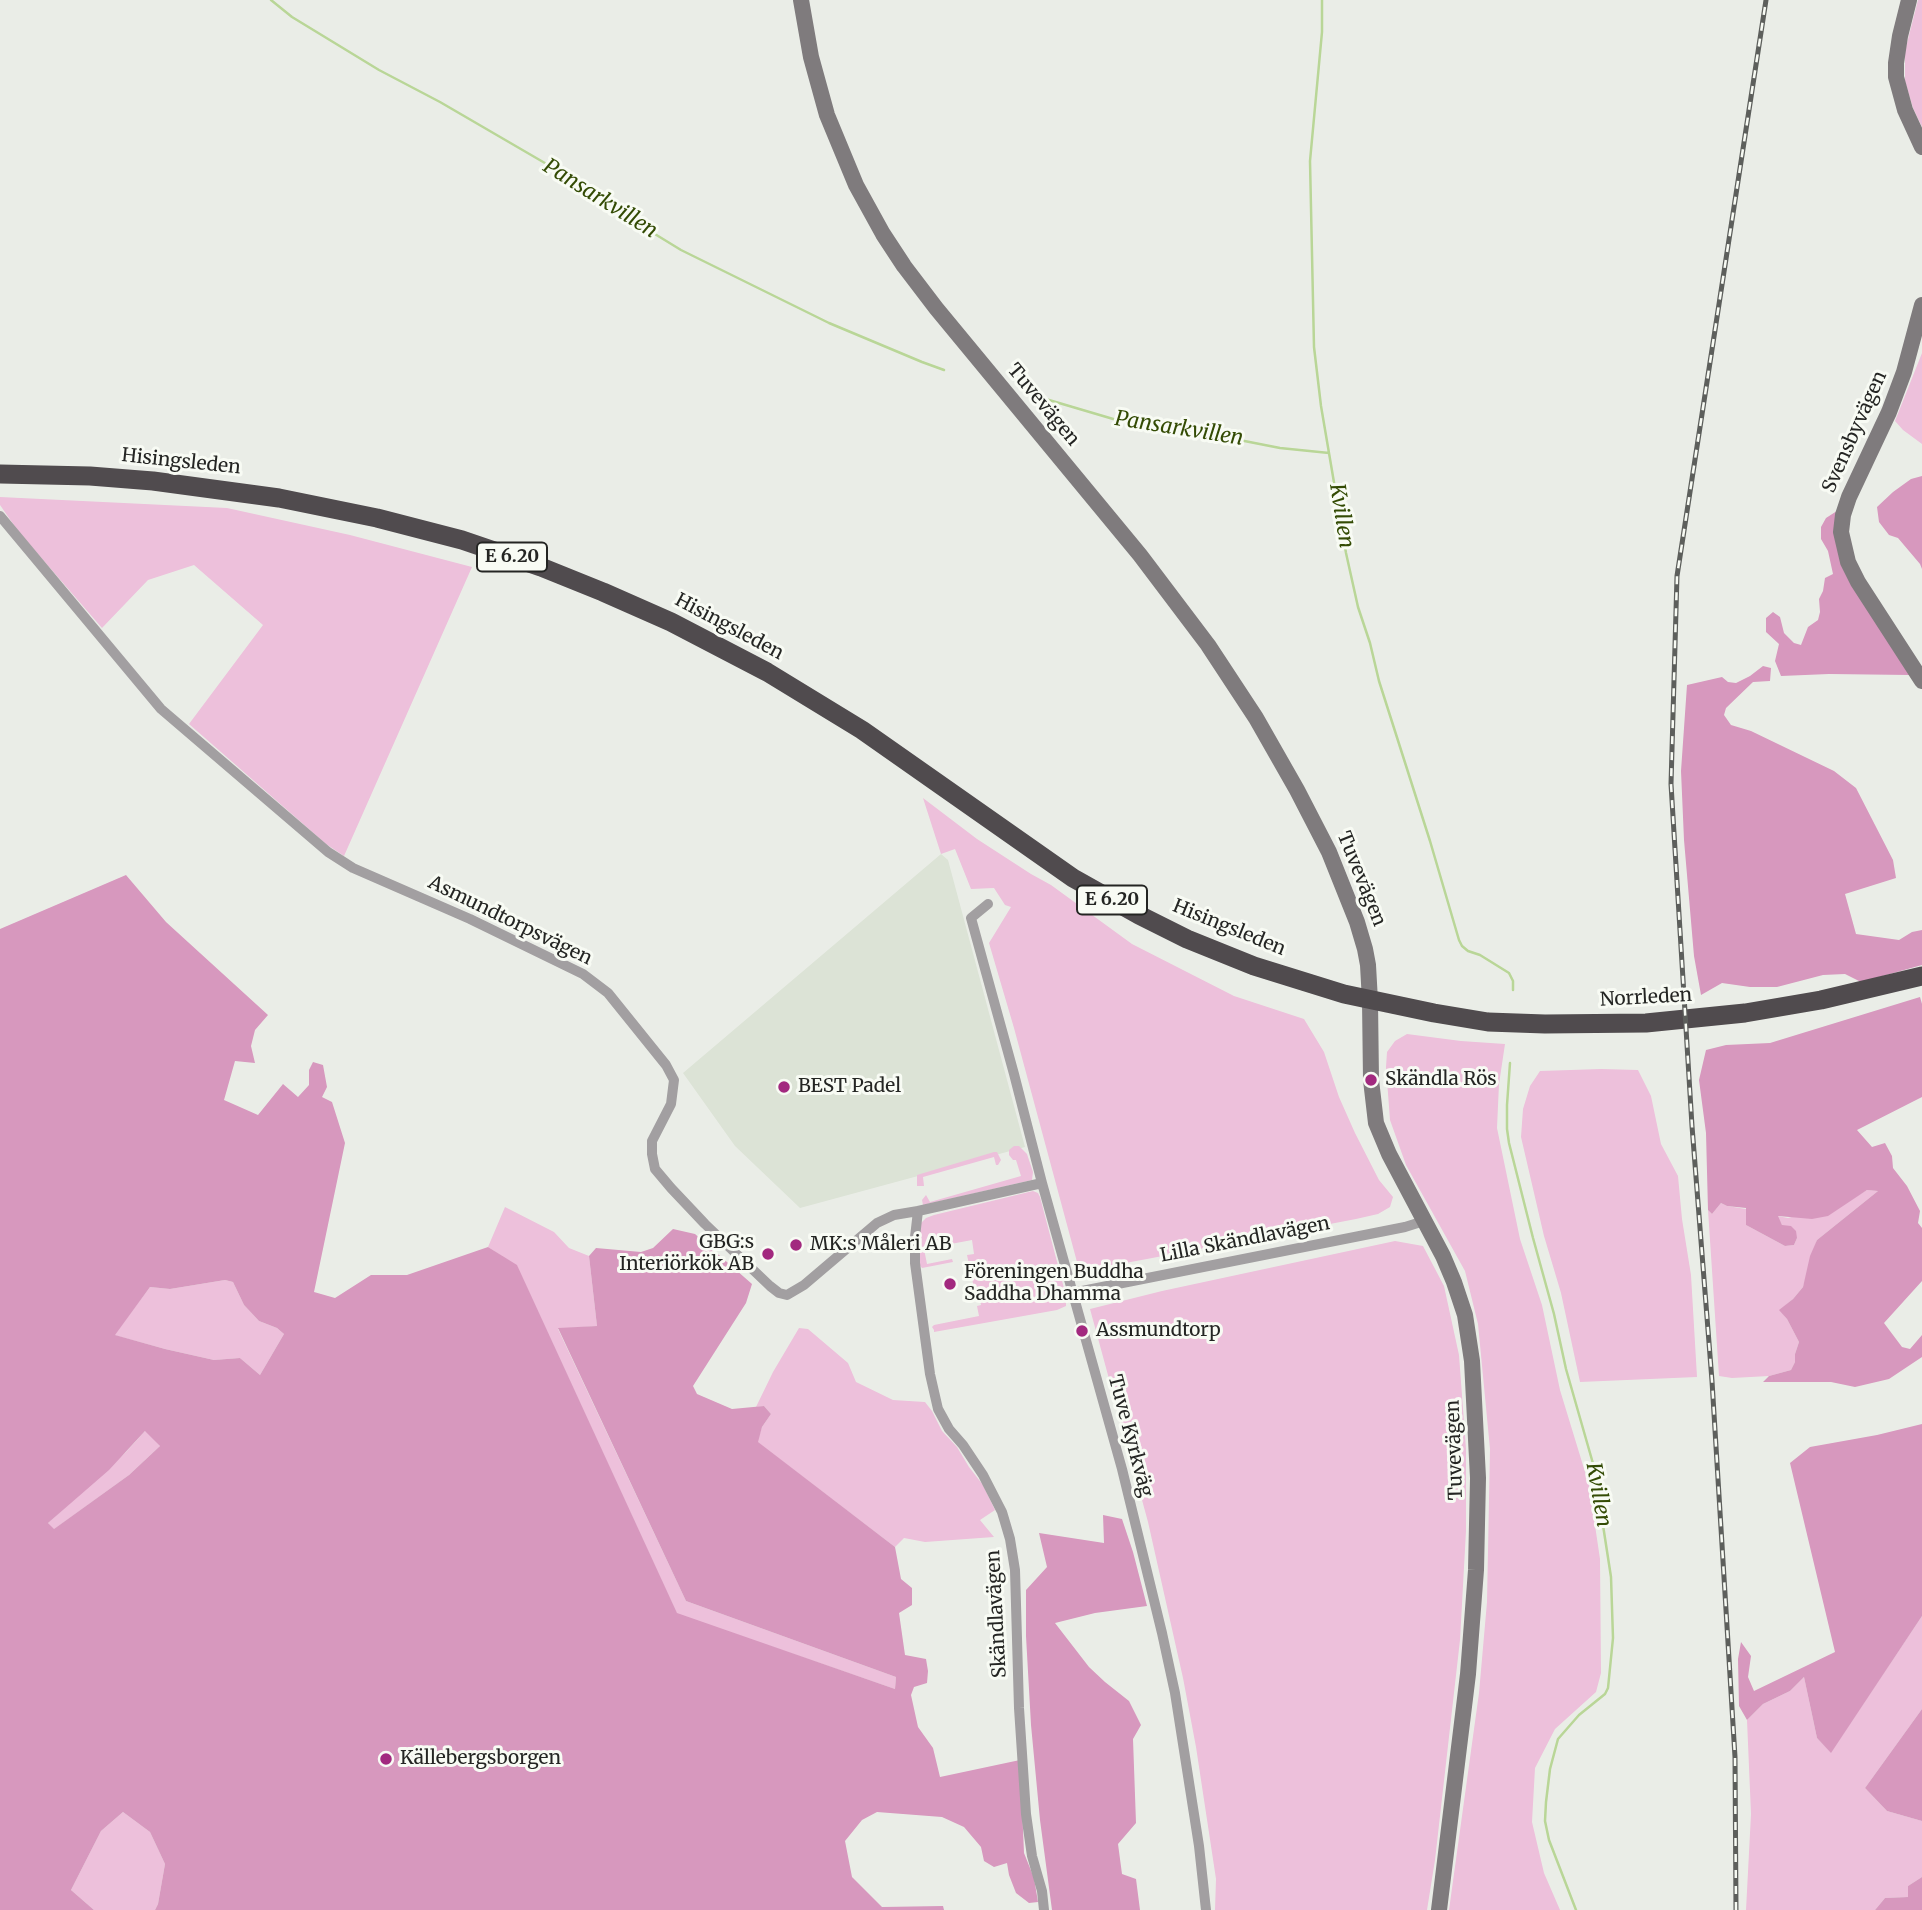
<!DOCTYPE html>
<html>
<head>
<meta charset="utf-8">
<style>
  body { margin:0 }
  canvas { display:block; background:#eaede7 }
</style>
</head>
<body>
<canvas width="1922" height="1910"></canvas>
<script>
const context = document.querySelector('canvas').getContext('2d');
context.lineJoin = 'round';
function fillPath(path, color) {
  context.fillStyle = color;
  context.fill(path, 'evenodd');
}
function toPath(rows) {
  const path = new Path2D();
  for (const r of rows) {
    path.moveTo(r[0], r[1]);
    for (let i = 2; i < r.length; i += 2) path.lineTo(r[i], r[i + 1]);
  }
  return path;
}
function trace(path, color, width, dash) {
  context.strokeStyle = color;
  context.lineWidth = width;
  context.lineCap = dash ? 'butt' : 'round';
  context.setLineDash(dash || []);
  context.stroke(path);
}
function drawText(font, color, halo, rows, align = 'center') {
  context.font = font + ' Merriweather,serif';
  context.lineWidth = 6;
  context.setLineDash([]);
  context.textBaseline = 'middle';
  context.strokeStyle = halo;
  context.fillStyle = color;
  for (const [text, x, y, turn = 0] of rows) {
    context.save();
    context.translate(x, y);
    context.rotate((+turn || 0) * Math.PI / 180);
    context.textAlign = isNaN(turn) ? turn : align;
    if (halo) context.strokeText(text, 0, 0);
    context.fillText(text, 0, 0);
    context.restore();
  }
}
fillPath(toPath([
  [941,854,948,860,1025,1147,800,1208,735,1146,683,1073]
]), '#dce3d6');
fillPath(toPath([
  [1918,0,1922,0,1922,127,1913,108,1905,81,1905,51],
  [1922,353,1922,444,1903,430,1895,421],
  [0,497,227,508,350,535,472,567,344,856,326,844,189,724,263,625,194,565,148,580,102,628,18,531,0,505],
  [923,798,977,839,1031,874,1051,885,1132,944,1234,996,1304,1019,1324,1052,1339,1097,1355,1133,1379,1180,1393,1197,1390,1207,1378,1214,1356,1219,1147,1259,1098,1268,1077,1262,1014,1028,989,943,1011,907,1005,905,994,888,971,889,955,849,941,854],
  [1407,1034,1461,1041,1505,1044,1499,1084,1497,1128,1520,1239,1542,1305,1560,1390,1589,1485,1600,1559,1601,1673,1596,1692,1555,1729,1535,1768,1532,1822,1544,1873,1560,1910,1449,1910,1479,1693,1487,1602,1490,1449,1478,1324,1465,1271,1406,1165,1390,1120,1386,1067,1387,1052,1395,1041],
  [1601,1069,1638,1070,1651,1096,1661,1144,1678,1176,1682,1219,1691,1275,1697,1377,1580,1382,1561,1293,1544,1236,1521,1137,1523,1109,1530,1086,1540,1071],
  [1014,1146,1019,1146,1027,1154,1033,1172,1032,1180,923,1205,922,1200,926,1195,930,1202,1021,1176,1016,1160,1013,1160,1009,1155,1009,1150],
  [994,1152,997,1152,1001,1160,998,1165,996,1165,994,1157,923,1177,924,1186,917,1186,917,1175],
  [1867,1190,1878,1191,1817,1240,1803,1287,1793,1299,1780,1310,1787,1319,1799,1342,1795,1354,1795,1362,1791,1370,1769,1376,1732,1378,1719,1376,1708,1210,1712,1214,1721,1203,1727,1206,1746,1209,1746,1225,1785,1246,1794,1245,1797,1238,1782,1225,1777,1216,1788,1218,1848,1201],
  [1033,1191,1038,1193,1040,1197,1066,1296,1066,1306,1057,1310,934,1332,934,1330,932,1327,934,1325,979,1316,977,1306,981,1305,980,1300,984,1298,981,1287,974,1288,967,1255,974,1254,972,1240,924,1249,927,1264,952,1259,953,1262,922,1268,919,1264,919,1225,926,1218,934,1215],
  [505,1207,554,1232,569,1248,589,1256,597,1326,558,1329,686,1601,896,1677,895,1689,677,1614,517,1266,488,1247],
  [1395,1241,1423,1246,1444,1286,1459,1355,1466,1449,1466,1531,1460,1640,1435,1860,1427,1910,1215,1910,1216,1879,1196,1747,1183,1678,1148,1522,1090,1309,1162,1291],
  [225,1280,233,1282,244,1305,259,1321,277,1328,284,1334,260,1375,240,1358,214,1360,165,1349,114,1335,150,1287,170,1289],
  [799,1328,808,1329,848,1363,856,1382,893,1400,925,1402,932,1411,942,1431,957,1447,969,1467,983,1485,995,1510,980,1520,994,1537,925,1542,904,1538,895,1547,757,1442,762,1427,771,1414,764,1406,756,1407,773,1372],
  [146,1430,160,1446,129,1475,53,1530,48,1523,126,1452],
  [1922,1616,1922,1709,1865,1788,1887,1811,1922,1821,1922,1877,1908,1886,1908,1897,1885,1898,1875,1910,1746,1910,1751,1814,1747,1720,1763,1704,1790,1691,1804,1677,1817,1738,1831,1752],
  [123,1812,150,1832,165,1864,158,1904,155,1910,94,1910,71,1890,101,1831]
]), '#edc0db');
fillPath(toPath([
  [1922,476,1922,569,1920,564,1898,538,1889,535,1879,522,1877,507,1893,492,1911,479],
  [1840,509,1838,531,1910,675,1829,674,1781,676,1775,661,1779,644,1766,632,1766,618,1773,612,1780,617,1784,633,1794,643,1801,645,1808,627,1818,620,1820,612,1819,599,1823,591,1825,578,1833,574,1828,551,1821,539,1821,527,1826,518],
  [1763,666,1771,668,1770,681,1753,682,1726,708,1724,715,1731,725,1751,731,1834,771,1856,788,1893,860,1896,878,1845,894,1856,934,1899,940,1912,932,1922,930,1922,965,1861,982,1845,974,1823,975,1777,987,1750,987,1722,983,1701,995,1694,956,1684,840,1681,771,1687,685,1722,677,1728,682,1736,683,1750,676],
  [126,875,166,922,268,1015,255,1030,251,1046,255,1063,235,1061,224,1100,258,1115,283,1084,298,1097,309,1085,309,1070,313,1062,323,1065,327,1087,322,1097,332,1102,345,1143,314,1292,335,1298,371,1275,407,1275,488,1247,517,1265,677,1613,895,1689,896,1677,686,1601,558,1328,597,1326,589,1256,596,1248,641,1252,653,1248,673,1229,695,1234,752,1284,746,1303,693,1386,697,1394,732,1409,764,1406,771,1414,762,1427,758,1442,895,1547,901,1579,912,1588,912,1605,899,1613,905,1655,926,1659,928,1671,927,1683,914,1687,911,1695,918,1727,933,1748,940,1777,1020,1760,1024,1853,1034,1878,1038,1902,1029,1903,1016,1893,1009,1875,1007,1863,994,1867,984,1861,981,1847,964,1827,942,1817,877,1812,862,1820,845,1841,852,1877,882,1907,943,1906,944,1910,155,1910,158,1904,165,1864,150,1832,123,1812,101,1831,71,1890,94,1910,0,1910,0,929],
  [225,1280,233,1282,244,1305,259,1321,277,1328,284,1334,260,1375,240,1358,214,1360,165,1349,115,1335,150,1287,170,1289],
  [145,1431,160,1446,129,1475,54,1529,48,1523,109,1470],
  [1920,997,1922,1004,1922,1097,1857,1130,1872,1147,1885,1143,1892,1156,1893,1168,1907,1186,1920,1211,1918,1223,1922,1228,1922,1281,1884,1323,1902,1347,1910,1349,1922,1335,1922,1357,1889,1379,1855,1387,1831,1382,1763,1382,1769,1376,1791,1370,1795,1362,1795,1354,1799,1342,1787,1319,1779,1310,1793,1299,1803,1287,1810,1256,1817,1240,1878,1191,1867,1190,1828,1216,1812,1219,1778,1216,1782,1225,1791,1226,1796,1231,1797,1238,1794,1245,1785,1246,1746,1225,1746,1208,1727,1206,1721,1203,1712,1214,1708,1210,1706,1133,1699,1080,1706,1050,1726,1045,1770,1043],
  [1922,1424,1922,1616,1831,1753,1817,1738,1804,1677,1790,1691,1763,1704,1747,1720,1739,1706,1738,1659,1741,1642,1751,1656,1748,1677,1754,1691,1835,1652,1790,1463,1810,1447,1877,1435],
  [1103,1515,1122,1519,1133,1552,1147,1606,1095,1613,1055,1623,1089,1667,1105,1682,1129,1701,1141,1725,1133,1739,1136,1823,1118,1844,1122,1874,1136,1879,1140,1910,1052,1910,1040,1820,1031,1725,1026,1636,1026,1590,1047,1567,1039,1533,1104,1543],
  [1922,1709,1922,1821,1887,1811,1865,1788],
  [1922,1877,1922,1910,1875,1910,1885,1898,1908,1897,1908,1886]
]), '#d798be');
trace(toPath([
  [271,0,292,17,379,70,440,102,550,166,614,209,681,250,829,323,922,362,944,370],
  [1322,0,1322,32,1310,161,1314,347,1321,406,1346,553,1358,607,1370,643,1379,681,1430,841,1459,940,1462,946,1468,951,1480,955,1509,973,1513,981,1513,990],
  [1032,395,1120,421,1167,430,1219,436,1280,448,1329,453],
  [1510,1063,1507,1105,1507,1129,1509,1143,1533,1238,1554,1314,1566,1369,1594,1467,1611,1577,1613,1638,1608,1688,1605,1694,1579,1715,1558,1739,1550,1769,1546,1802,1545,1821,1549,1840,1576,1910]
]), '#b9d697', 2.5);
trace(toPath([
  [0,516,161,709,328,852,353,868,470,919,583,974,608,993,666,1065,674,1080,671,1104,652,1141,652,1154,655,1169,671,1188,705,1224,770,1286,779,1293,787,1295,804,1285,877,1223,894,1215,918,1211],
  [988,904,971,918,1014,1074,1042,1183,1122,1469,1162,1633,1175,1693,1199,1846,1206,1910],
  [1042,1183,918,1211,915,1237,915,1263,930,1374,938,1409,949,1429,963,1445,983,1475,1002,1512,1010,1539,1015,1570,1019,1708,1026,1814,1032,1856,1042,1891,1044,1910],
  [1072,1293,1405,1227,1424,1221]
]), '#a29fa1', 10);
trace(toPath([
  [801,0,811,57,827,115,856,185,883,234,904,266,936,308,1140,555,1208,645,1256,718,1297,790,1329,852,1357,922,1365,949,1368,965,1370,1001,1371,1080,1376,1123,1389,1154,1443,1256,1454,1282,1465,1315,1472,1361,1478,1478,1476,1570,1468,1674,1439,1910],
  [1909,0,1900,36,1896,63,1896,77,1905,110,1922,147],
  [1922,305,1904,372,1889,412,1849,497,1843,515,1841,532,1848,562,1858,582,1922,681]
]), '#7f7b7d', 16);
trace(toPath([
  [0,474,90,476,153,481,279,498,377,518,462,540,541,567,603,592,671,622,767,672,862,730,1073,878,1139,915,1187,939,1254,966,1344,994,1434,1013,1488,1022,1545,1024,1646,1023,1745,1013,1821,1000,1922,976]
]), '#504b4e', 19);
const rail = toPath([
  [1736,1910,1735,1757,1712,1381,1692,1126,1671,784,1677,576,1766,0]
]);
trace(rail, '#5d5f5c', 5);
trace(rail, '#f8fbf4', 2.5, [8]);
for (const [x, y, r, color] of [
  [1371,1080,7,"#a2297f"],
  [784,1087,7,"#a2297f"],
  [796,1245,7,"#a2297f"],
  [768,1254,7,"#a2297f"],
  [950,1284,7,"#a2297f"],
  [1082,1331,7,"#a2297f"],
  [386,1759,7,"#a2297f"]
]) {
  const dot = new Path2D();
  dot.arc(x, y, r, 0, 2 * Math.PI);
  context.fillStyle = color;
  context.fill(dot);
  trace(dot, '#f8fbf4', 2.5);
}
for (const [x, y, w] of [
  [512,557,70],
  [1112,900,70]
]) {
  const box = new Path2D();
  box.roundRect(x - w / 2, y - 14.5, w, 29, 5);
  context.fillStyle = '#f8fbf4';
  context.fill(box);
  trace(box, '#242523', 2);
}
drawText('bold 18px', '#242523', null, [
  ["E 6.20",512,557],
  ["E 6.20",1112,900]
]);
drawText('19px', '#242523', '#f8fbf4', [
  ["Tuvevägen",1043,405,50],
  ["Svensbyvägen",1855,432,-66],
  ["Hisingsleden",181,462,6],
  ["Hisingsleden",729,627,28],
  ["Tuvevägen",1361,879,68],
  ["Asmundtorpsvägen",510,921,26],
  ["Hisingsleden",1229,928,22],
  ["Norrleden",1646,998,-3],
  ["Lilla Skändlavägen",1245,1240,-11],
  ["Tuve Kyrkväg",1130,1436,75],
  ["Tuvevägen",1455,1450,-92],
  ["Skändlavägen",997,1614,-93]
]);
drawText('19px', '#242523', '#f8fbf4', [
  ["Skändla Rös",1385,1080],
  ["BEST Padel",798,1087],
  ["GBG:s",754,1243,"right"],
  ["Interiörkök AB",754,1265,"right"],
  ["MK:s Måleri AB",810,1245],
  ["Föreningen Buddha",964,1273],
  ["Saddha Dhamma",964,1295],
  ["Assmundtorp",1096,1331],
  ["Källebergsborgen",400,1759]
], 'left');
drawText('italic 21px', '#334b04', '#f8fbf4', [
  ["Pansarkvillen",600,199,32],
  ["Pansarkvillen",1179,429,9],
  ["Kvillen",1341,516,81],
  ["Kvillen",1598,1495,80]
]);
</script>
</body>
</html>
